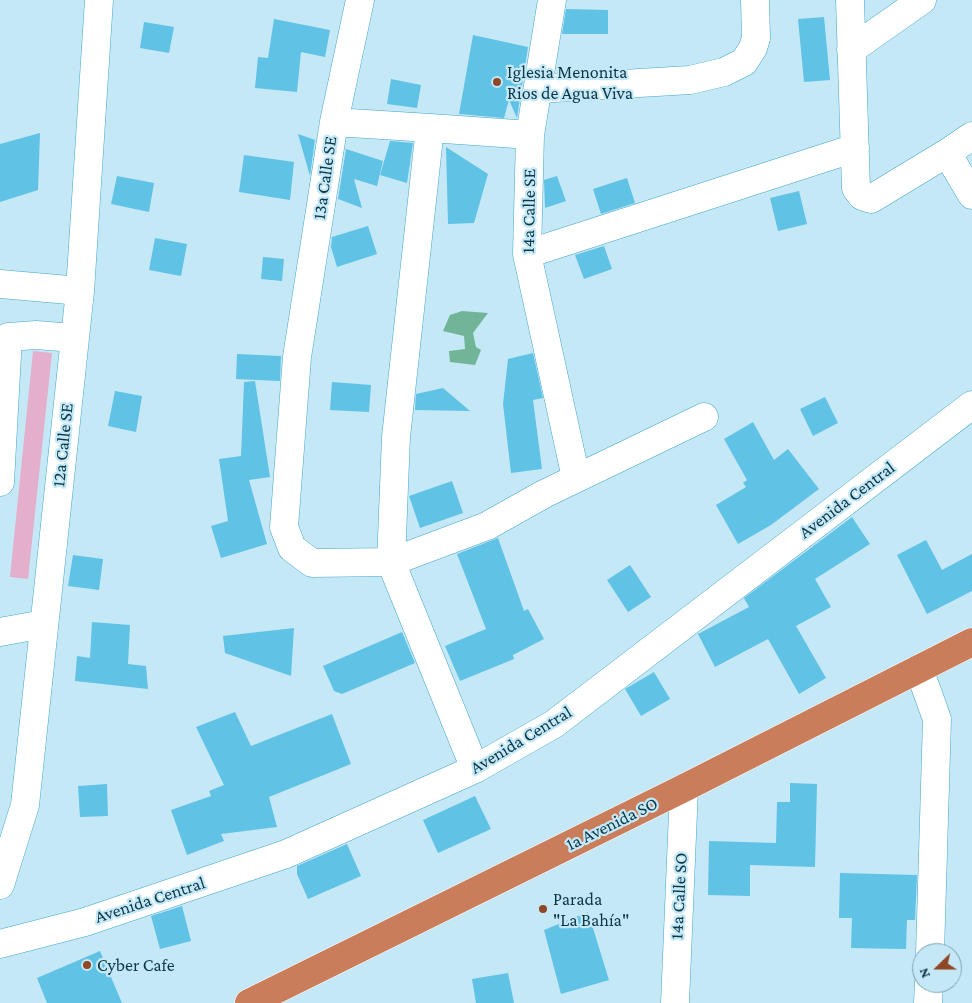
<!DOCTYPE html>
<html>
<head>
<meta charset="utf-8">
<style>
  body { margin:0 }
  #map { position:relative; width:972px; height:1003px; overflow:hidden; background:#c5e8f7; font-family:"Crimson Pro",serif }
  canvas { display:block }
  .north { position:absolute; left:912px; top:943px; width:50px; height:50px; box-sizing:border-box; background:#c5e8f7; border:1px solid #7ba2b1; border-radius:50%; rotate:248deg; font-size:14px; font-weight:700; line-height:20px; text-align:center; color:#0d3947 }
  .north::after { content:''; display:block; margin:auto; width:18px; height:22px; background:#8f4825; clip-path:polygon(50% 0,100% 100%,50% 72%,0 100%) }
</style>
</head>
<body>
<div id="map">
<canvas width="972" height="1003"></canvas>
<div class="north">N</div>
</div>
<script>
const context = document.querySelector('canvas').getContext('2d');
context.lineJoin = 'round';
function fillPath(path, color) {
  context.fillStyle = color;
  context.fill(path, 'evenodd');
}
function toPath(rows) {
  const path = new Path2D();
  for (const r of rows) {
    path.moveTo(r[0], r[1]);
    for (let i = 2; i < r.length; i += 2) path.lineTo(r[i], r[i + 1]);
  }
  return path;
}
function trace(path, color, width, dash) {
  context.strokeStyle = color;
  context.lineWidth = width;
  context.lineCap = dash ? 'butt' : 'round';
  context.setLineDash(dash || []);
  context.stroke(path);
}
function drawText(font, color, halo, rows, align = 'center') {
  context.font = font + ' "Crimson Pro",serif';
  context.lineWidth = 4.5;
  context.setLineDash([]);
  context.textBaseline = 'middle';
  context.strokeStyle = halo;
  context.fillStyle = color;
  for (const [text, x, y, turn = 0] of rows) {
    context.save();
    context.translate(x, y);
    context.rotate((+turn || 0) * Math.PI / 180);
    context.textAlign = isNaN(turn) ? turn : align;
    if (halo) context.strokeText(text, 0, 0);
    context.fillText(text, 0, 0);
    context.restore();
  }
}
fillPath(toPath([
  [33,351,52,353,28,579,10,577]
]), '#e4afcc');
fillPath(toPath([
  [462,311,488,313,473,333,476,347,481,350,475,365,450,362,449,351,465,349,464,336,443,331,450,315]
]), '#72b497');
fillPath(toPath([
  [566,9,608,10,608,34,562,34],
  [824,17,830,80,804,82,798,19],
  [274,19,330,30,325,57,301,52,297,92,255,88,258,57,268,58],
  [144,22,174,27,169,53,140,48],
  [473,35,528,47,517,118,509,100,504,118,459,114],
  [391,79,421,85,417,108,387,104],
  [40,133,38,190,0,202,0,144],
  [298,134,315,140,310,176],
  [390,141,413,143,407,183,380,175],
  [446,147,488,174,474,223,448,224],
  [346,149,383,161,377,186,354,179,362,208,338,199],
  [244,155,294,162,290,200,239,192],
  [117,176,154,183,149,212,111,204],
  [557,176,566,201,545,208,544,180],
  [627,178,635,203,601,214,593,189],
  [799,191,807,224,778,231,770,198],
  [368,226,377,254,337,267,331,247,332,237],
  [155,238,187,244,181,276,149,270],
  [604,246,612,269,584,279,575,255],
  [263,257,284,259,282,281,261,279],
  [533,353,543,398,533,400,542,469,511,473,503,404,508,359],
  [237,354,281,356,280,381,236,379],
  [255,381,270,477,249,480,267,544,221,558,211,526,228,521,219,459,241,456,244,382],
  [332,382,371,385,369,412,330,410],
  [443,388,470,411,415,410,416,394],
  [115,391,142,396,136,432,108,426],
  [825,397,838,423,813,436,800,409],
  [753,422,774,460,788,449,819,489,771,525,738,544,716,505,746,487,743,483,747,480,724,439],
  [452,481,463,513,420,528,409,496],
  [852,517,870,544,815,579,831,607,796,626,826,678,799,694,768,639,715,667,698,634,749,607,744,598],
  [498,538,524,611,528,609,544,639,513,655,514,659,460,681,445,646,486,629,457,554],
  [926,540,942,570,972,554,972,591,927,614,897,555],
  [73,555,103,559,99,590,68,586],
  [630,565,651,597,628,612,607,580],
  [92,622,130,625,128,664,146,666,148,689,75,681,77,656,90,658],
  [294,628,291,676,225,653,223,636],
  [402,632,415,663,342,694,334,691,323,666],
  [654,672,670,699,641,716,625,689],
  [235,712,251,746,332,714,351,764,269,797,277,827,221,834,224,841,187,855,171,810,211,796,209,791,224,785,196,727],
  [790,783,817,784,815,867,750,865,750,896,708,895,709,841,776,843,777,802,790,802],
  [107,784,108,816,80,817,78,786],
  [475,796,491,829,438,853,423,820],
  [347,844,361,876,308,899,297,874,297,866],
  [840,873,917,875,915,920,907,920,906,949,851,948,852,918,839,918],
  [182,906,191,941,160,949,151,916],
  [588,912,609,980,561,994,544,930],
  [100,951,122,1003,47,1003,37,978],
  [508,973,514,1003,476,1003,472,979]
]), '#60c2e5');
const minor = toPath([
  [360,0,334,122,297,357,284,527,292,548,312,563,391,562,487,526,544,494,704,417],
  [552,0,530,135,527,254,576,478],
  [850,0,856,188,862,196,871,199,947,153],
  [851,50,922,0],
  [538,89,690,80,724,72,744,62,753,48,756,38,755,0],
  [334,122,430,128],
  [972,136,947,153,972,195],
  [527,254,855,148],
  [0,284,80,291],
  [0,482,8,337,36,335,74,338],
  [0,632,44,624],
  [919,669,937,719,930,953],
  [475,769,391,562,396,437,430,128,530,135],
  [0,885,25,805,80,291,99,0],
  [0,944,85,922,286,854,475,769,554,724,972,405],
  [675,1003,684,788],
  [928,1003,929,983]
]);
const highway = toPath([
  [249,1003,684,788,972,642]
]);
trace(minor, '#42a6c9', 29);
trace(highway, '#fff', 29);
trace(minor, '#fff', 28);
trace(highway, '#ca7d5b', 28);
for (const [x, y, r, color] of [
  [497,82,5,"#8f4825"],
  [543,909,5,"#8f4825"],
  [87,965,5,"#8f4825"]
]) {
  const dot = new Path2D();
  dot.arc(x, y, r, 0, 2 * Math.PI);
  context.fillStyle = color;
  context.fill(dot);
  trace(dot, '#c5e8f7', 2);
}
drawText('18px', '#0d3947', '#c5e8f7', [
  ["Iglesia Menonita",507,72],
  ["Rios de Agua Viva",507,93],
  ["Parada",553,899],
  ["\"La Bahía\"",553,920],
  ["Cyber Cafe",97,965]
], 'left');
drawText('18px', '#0d3947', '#c5e8f7', [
  ["13a Calle SE",325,178,-82],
  ["14a Calle SE",529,211,-89],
  ["12a Calle SE",63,445,-84],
  ["Avenida Central",847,500,-37],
  ["Avenida Central",521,740,-31],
  ["1a Avenida SO",612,824,-26],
  ["14a Calle SO",679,896,-87],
  ["Avenida Central",150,900,-18]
]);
</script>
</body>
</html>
